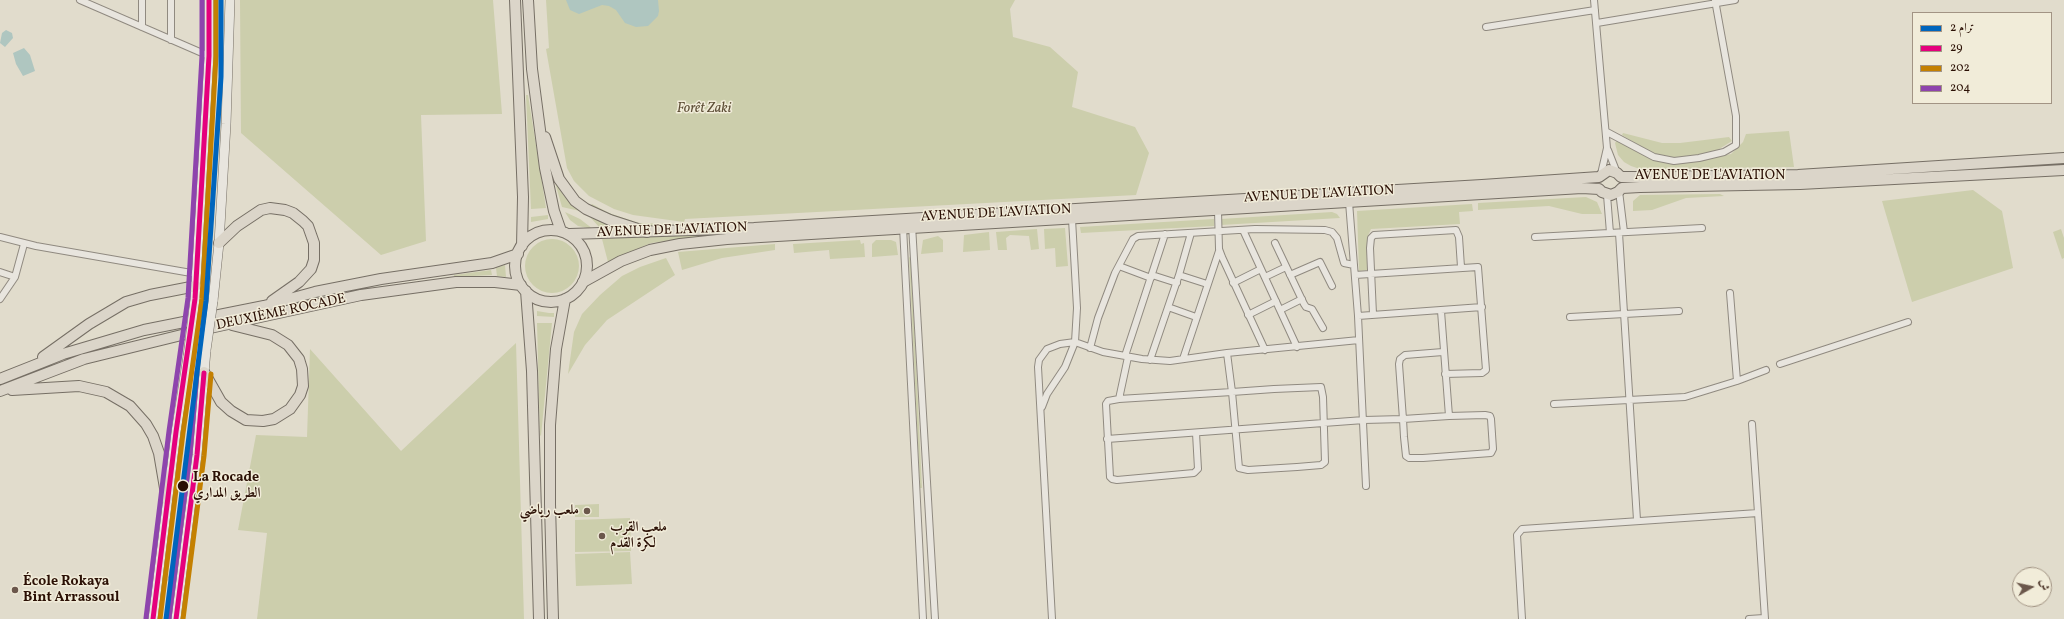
<!DOCTYPE html>
<html>
<head>
<meta charset="utf-8">
<style>
  body { margin:0 }
  #map { position:relative; width:2064px; height:619px; overflow:hidden; background:#e1dccc; font-family:Vollkorn,Amiri,serif }
  canvas { display:block }
  .legend { position:absolute; left:1912px; top:12px; width:140px; height:92px; box-sizing:border-box; background:#f1ecd9; border:1px solid #a29484; margin:0; padding:5px 7px; list-style:none; font-size:12px; color:#2b1005 }
  .legend li { display:flex; align-items:center; gap:8px; height:20px }
  .legend b { width:20px; border:1px solid #a29484 }
  .north { position:absolute; left:2012px; top:567px; width:40px; height:40px; box-sizing:border-box; background:#f1ecd9; border:1px solid #a29484; border-radius:50%; rotate:81deg; font-size:11px; font-weight:700; line-height:16px; text-align:center; color:#2b1005 }
  .north::after { content:''; display:block; margin:auto; width:14px; height:18px; background:#6b574b; clip-path:polygon(50% 0,100% 100%,50% 72%,0 100%) }
</style>
</head>
<body>
<div id="map">
<canvas width="2064" height="619"></canvas>
<ul class="legend">
<li><b style="height:5px;background:#0065bd"></b>ترام 2</li>
<li><b style="height:5px;background:#e5007d"></b>29</li>
<li><b style="height:5px;background:#c48001"></b>202</li>
<li><b style="height:5px;background:#8e44ad"></b>204</li>
</ul>
<div class="north">ش</div>
</div>
<script>
const context = document.querySelector('canvas').getContext('2d');
context.lineJoin = 'round';
function fillPath(path, color) {
  context.fillStyle = color;
  context.fill(path, 'evenodd');
}
function toPath(rows) {
  const path = new Path2D();
  for (const r of rows) {
    if (r.length === 3) {
      path.moveTo(r[0] + r[2], r[1]);
      path.arc(r[0], r[1], r[2], 0, 2 * Math.PI);
      continue;
    }
    path.moveTo(r[0], r[1]);
    for (let i = 2; i < r.length; i += 2) path.lineTo(r[i], r[i + 1]);
  }
  return path;
}
function trace(path, color, width, dash) {
  context.strokeStyle = color;
  context.lineWidth = width;
  context.lineCap = dash ? 'butt' : 'round';
  context.setLineDash(dash || []);
  context.stroke(path);
}
function drawText(font, color, halo, rows, align = 'center') {
  context.font = font + ' Vollkorn,Amiri,serif';
  context.lineWidth = 3;
  context.setLineDash([]);
  context.textBaseline = 'middle';
  context.strokeStyle = halo;
  context.fillStyle = color;
  for (const [text, x, y, turn = 0] of rows) {
    context.save();
    context.translate(x, y);
    context.rotate((+turn || 0) * Math.PI / 180);
    context.textAlign = isNaN(turn) ? turn : align;
    if (halo) context.strokeText(text, 0, 0);
    context.fillText(text, 0, 0);
    context.restore();
  }
}
fillPath(toPath([
  [240,0,493,0,502,114,421,115,426,241,381,255,241,133],
  [546,0,1015,0,1010,9,1013,37,1050,47,1078,72,1072,107,1135,127,1149,153,1136,195,685,219,684,222,633,215,614,209,589,196,574,181,567,168,546,49,549,48],
  [526,95,528,95,546,208,531,209],
  [1789,131,1794,167,1640,169,1631,166,1624,162,1618,155,1615,143,1617,140,1676,163,1682,163,1731,154,1743,142,1746,134],
  [1623,133,1662,143,1680,143,1729,137,1732,141,1716,151,1692,157,1677,158,1663,156,1650,152,1622,135],
  [554,179,564,196,580,211,562,207],
  [1973,190,2002,211,2013,268,1912,302,1882,201],
  [1720,194,1724,196,1686,198,1652,210,1633,211,1633,201,1640,195],
  [1586,197,1597,202,1602,214,1582,214,1549,206,1478,210,1478,203],
  [592,204,609,213,639,223,670,224,675,226,649,227,631,224,590,206],
  [1472,204,1473,211,1459,212,1460,224,1371,229,1367,238,1368,270,1359,271,1357,211],
  [565,212,580,219,593,229,578,226,570,220],
  [1332,212,1337,214,1340,218,1221,225,1221,219],
  [548,215,548,219,531,222,531,217],
  [590,217,615,227,616,228,600,228],
  [1214,219,1214,226,1081,233,1080,227],
  [1065,228,1068,266,1056,267,1055,248,1045,249,1044,229],
  [1037,229,1039,249,1031,250,1029,236,1010,235,1006,238,1007,250,998,250,996,232],
  [2061,229,2064,238,2064,258,2062,259,2053,232],
  [989,232,990,250,963,252,964,235],
  [702,234,720,234,651,243,608,262,602,239],
  [938,236,943,240,943,252,921,254,923,240],
  [552,266,27],
  [860,240,861,244,864,243,865,257,830,259,829,250,794,253,793,244],
  [876,240,891,240,896,242,898,255,872,257,872,244],
  [775,244,775,250,722,258,682,270,678,252],
  [909,257,911,258,922,488,920,488],
  [666,258,675,275,607,320,585,345,568,374,574,332,582,314,600,295,622,276,640,267],
  [505,265,506,277,497,276,496,268],
  [491,270,492,275,454,277,454,275],
  [537,311,549,313,554,313,554,317,537,316],
  [537,323,552,323,541,436,540,435],
  [516,343,524,619,257,619,267,533,238,530,256,435,307,437,310,349,401,451],
  [599,504,599,517,575,517,575,505],
  [630,518,631,551,575,552,575,520],
  [630,552,632,584,576,586,575,554]
]), '#ccceac');
fillPath(toPath([
  [566,0,658,0,659,11,658,16,648,26,636,27,625,23,616,10,609,6,602,5,579,14,570,10],
  [6,30,12,33,13,38,5,47,0,43,2,33],
  [24,48,30,55,35,71,23,76,16,64,13,53]
]), '#afc6c0');
const minor = toPath([
  [80,0,209,56],
  [142,0,142,27],
  [1594,0,1607,148,1601,174],
  [1597,23,1735,0],
  [1486,27,1595,10],
  [171,40,171,0],
  [1607,132,1654,157,1674,161,1699,158,1724,152,1736,145,1736,116,1715,0],
  [1608,150,1617,173],
  [1619,191,1624,232],
  [1607,195,1610,233],
  [1349,202,1358,316,1366,486],
  [1218,211,1219,249,1222,257,1265,350],
  [912,225,935,619],
  [903,227,923,619],
  [1243,230,1297,347],
  [1619,233,1637,520],
  [0,237,36,246,197,274],
  [1535,237,1702,228],
  [1275,243,1304,304,1306,307,1312,309,1323,328],
  [1119,266,1151,278],
  [0,272,15,277],
  [1152,275,1177,283],
  [1179,275,1207,284],
  [1290,275,1320,262,1332,286],
  [1355,275,1478,267,1486,370,1482,373,1445,374],
  [1265,277,1286,267],
  [1233,283,1261,269],
  [0,299,15,277,24,244],
  [1168,307,1196,317],
  [1280,310,1302,299],
  [1441,311,1449,416],
  [1373,314,1370,248,1371,238,1374,235,1456,230,1459,237,1461,267],
  [1248,315,1276,301],
  [1358,316,1482,307],
  [1570,317,1679,311],
  [1090,348,1098,318,1115,273,1133,239,1138,236,1255,229,1325,230,1332,232,1337,238,1344,263,1354,265],
  [1125,356,1165,234],
  [1183,359,1219,251],
  [1150,360,1179,275,1191,233],
  [1780,364,1908,322],
  [1737,381,1766,370],
  [1119,399,1128,357],
  [1554,404,1685,397,1737,381,1730,293],
  [1042,407,1047,394,1065,367,1075,342,1077,308,1072,219],
  [1752,424,1758,513],
  [1196,433,1198,469,1194,473,1117,480,1112,479,1110,477,1106,404,1108,401,1119,399,1232,392,1274,389,1321,387,1323,397,1325,462,1321,465,1297,467,1248,470,1239,468,1232,392,1227,353],
  [1107,439,1364,420,1403,419,1449,416,1485,415,1490,416,1491,419,1493,449,1491,453,1423,458,1409,458,1406,456,1404,437,1403,419,1399,364,1400,359,1405,355,1443,352],
  [1052,619,1038,367,1039,360,1047,349,1060,344,1075,342,1103,352,1142,359,1170,361,1227,353,1359,340],
  [1522,619,1517,535,1522,529,1758,513,1765,619],
  [1749,619,1764,618]
]);
const secondary = toPath([
  [195,299,209,56,209,0],
  [213,301,219,243,226,124,230,0],
  [153,619,176,432,188,356],
  [176,619,197,455,206,350]
]);
const primary = toPath([
  [570,234,754,228,1482,185,1599,177,1609,170,1617,173,1621,177,1640,177,1798,175,2064,158],
  [583,282,621,261,650,250,680,244,727,239,1582,188,1599,189,1602,192,1611,195,1618,192,1622,188,1640,187,1800,184,2064,170]
]);
const trunk = toPath([
  [515,0,523,197,522,246],
  [528,0,532,69,545,168,554,211,561,231],
  [545,137,559,179,575,201,586,209,610,220,647,232],
  [551,266,36],
  [219,243,237,226,261,210,270,208,285,210,293,213,303,221,308,226,314,243,314,260,311,269,299,282,272,301],
  [526,291,532,371,539,619],
  [43,357,89,324,126,302,150,295,196,286],
  [204,372,221,402,231,411,246,420,263,421,274,419,290,409,300,395,303,386,302,369,299,359,288,345,272,335,232,325],
  [0,379,63,354,144,330,264,306,315,292,381,279,492,263,518,254],
  [12,390,79,386,106,392,130,406,146,424,153,436,159,453,167,500],
  [0,391,84,359,210,328,361,295,456,282,495,282,521,285],
  [553,619,550,504,550,425,556,349,565,299]
]);
trace(minor, '#908a80', 8);
trace(secondary, '#766f65', 10);
trace(primary, '#766f65', 12);
trace(trunk, '#766f65', 12);
trace(minor, '#e8e5de', 6);
trace(secondary, '#e8e5de', 9);
trace(primary, '#dbd5c9', 10);
trace(trunk, '#dbd5c9', 10);
trace(toPath([
  [168,580,175,546]
]), '#a39e97', 1);
const secondaryBridge = toPath([
  [206,350,213,301],
  [188,356,195,299]
]);
trace(secondaryBridge, '#766f65', 10, []);
trace(secondaryBridge, '#e8e5de', 9);
trace(toPath([
  [153,619,176,432,195,299,209,56,209,0],
  [176,619,197,455,204,373]
]), '#e5007d', 5);
trace(toPath([
  [160,619,183,433,202,299,216,56,216,0],
  [183,619,204,456,211,374]
]), '#c48001', 5);
trace(toPath([
  [146,618,169,431,188,298,202,56,202,0],
  [169,618,190,454,197,372]
]), '#8e44ad', 5);
trace(toPath([
  [166,619,206,301,221,77,221,0]
]), '#0065bd', 5);
for (const [x, y, r, color] of [
  [183,486,6,"#2b1005"],
  [587,511,4,"#6b574b"],
  [602,536,4,"#6b574b"],
  [15,590,4,"#6b574b"]
]) {
  const dot = new Path2D();
  dot.arc(x, y, r, 0, 2 * Math.PI);
  context.fillStyle = color;
  context.fill(dot);
  trace(dot, '#f1ecd9', 1.5);
}
drawText('italic 14px', '#5d4e36', '#f1ecd9', [
  ["Forêt Zaki",704,109]
]);
drawText('14px', '#2b1005', '#f1ecd9', [
  ["AVENUE DE L'AVIATION",1710,176],
  ["AVENUE DE L'AVIATION",1319,195,-3],
  ["AVENUE DE L'AVIATION",996,214,-3],
  ["AVENUE DE L'AVIATION",672,231,-2],
  ["DEUXIÈME ROCADE",281,313,-12]
]);
drawText('bold 14px', '#2b1005', '#f1ecd9', [
  ["La Rocade",193,478],
  ["الطريق المداري",193,494]
], 'left');
drawText('bold 14px', '#2b1005', '#f1ecd9', [
  ["ملعب رياضي",579,511,"right"],
  ["ملعب القرب",610,528],
  ["لكرة القدم",610,544],
  ["École Rokaya",23,582],
  ["Bint Arrassoul",23,598]
], 'left');
</script>
</body>
</html>
